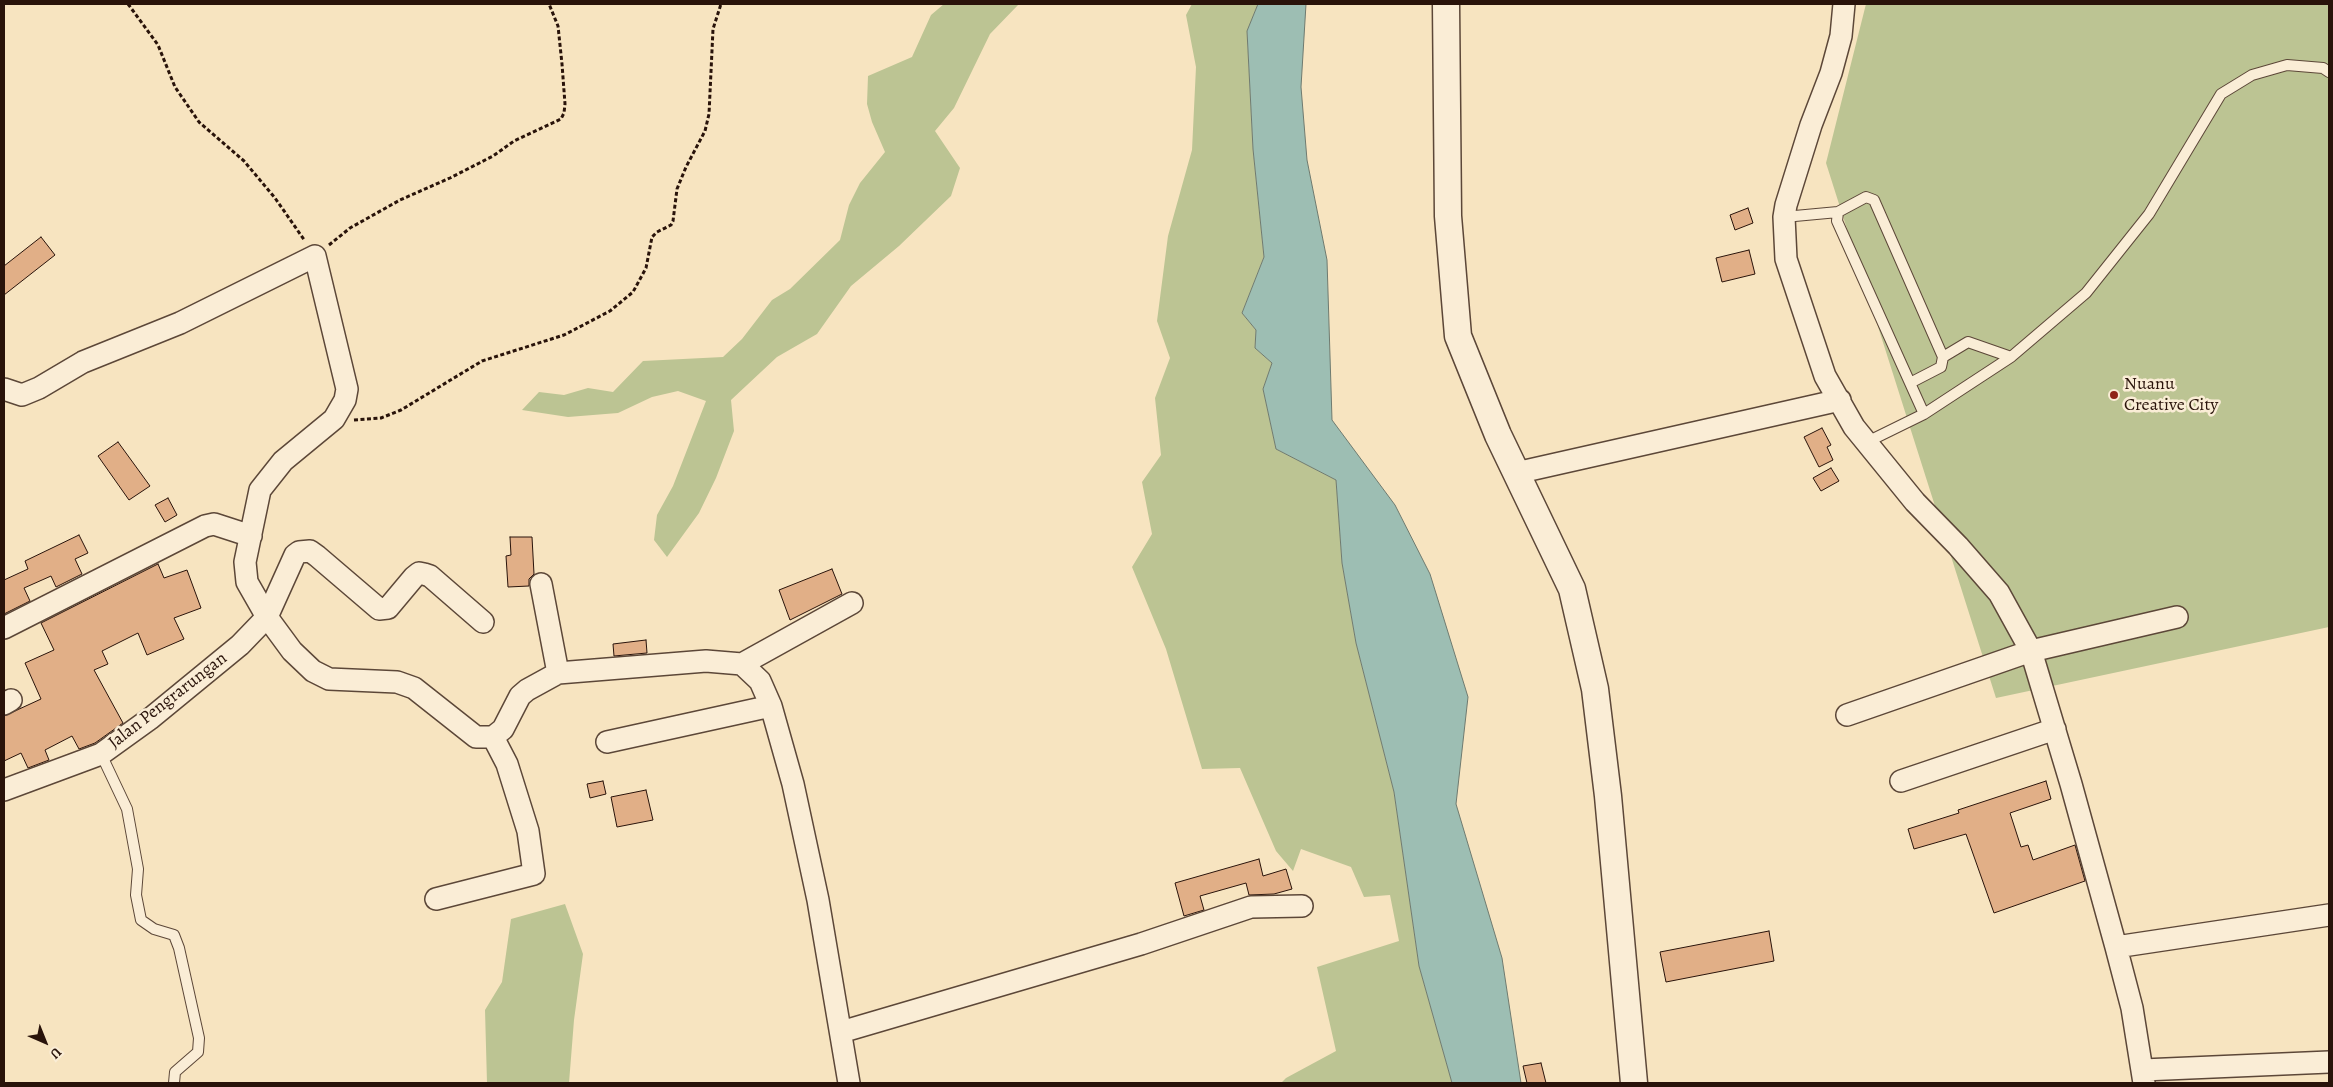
<!DOCTYPE html>
<html>
<head>
<meta charset="utf-8">
<style>
  body { margin:0 }
  #map { position:relative; width:2333px; height:1087px; overflow:hidden; background:#f7e4c0; font-family:Alegreya,serif }
  canvas { display:block }
  .frame { position:absolute; inset:0; border:5px solid #29130a; pointer-events:none }
  .north { position:absolute; left:20px; top:1017px; width:50px; height:50px; -webkit-text-stroke:4px #faedd6; paint-order:stroke; rotate:136deg; font-size:14px; font-weight:700; line-height:20px; text-align:center; color:#29130a }
  .north::after { content:''; display:block; margin:auto; width:18px; height:22px; background:#29130a; clip-path:polygon(50% 0,100% 100%,50% 72%,0 100%) }
</style>
</head>
<body>
<div id="map">
<canvas width="2333" height="1087"></canvas>
<div class="frame"></div>
<div class="north">U</div>
</div>
<script>
const context = document.querySelector('canvas').getContext('2d');
context.lineJoin = 'round';
function fillPath(path, color) {
  context.fillStyle = color;
  context.fill(path, 'evenodd');
}
function toPath(rows) {
  const path = new Path2D();
  for (const r of rows) {
    path.moveTo(r[0], r[1]);
    for (let i = 2; i < r.length; i += 2) path.lineTo(r[i], r[i + 1]);
  }
  return path;
}
function trace(path, color, width, dash) {
  context.strokeStyle = color;
  context.lineWidth = width;
  context.lineCap = dash ? 'butt' : 'round';
  context.setLineDash(dash || []);
  context.stroke(path);
}
function drawText(font, color, halo, rows, align = 'center') {
  context.font = font + ' Alegreya,serif';
  context.lineWidth = 5;
  context.setLineDash([]);
  context.textBaseline = 'middle';
  context.strokeStyle = halo;
  context.fillStyle = color;
  for (const [text, x, y, turn = 0] of rows) {
    context.save();
    context.translate(x, y);
    context.rotate((+turn || 0) * Math.PI / 180);
    context.textAlign = isNaN(turn) ? turn : align;
    if (halo) context.strokeText(text, 0, 0);
    context.fillText(text, 0, 0);
    context.restore();
  }
}
fillPath(toPath([
  [944,4,1019,4,990,34,954,108,935,131,960,168,951,196,899,246,851,286,817,334,777,357,731,400,734,431,716,478,699,513,667,557,654,540,657,515,673,486,706,401,678,391,652,397,618,413,568,417,522,410,539,392,564,395,588,388,613,392,643,361,723,357,742,339,772,300,790,289,840,240,849,205,860,183,885,152,872,122,867,104,868,76,912,57,931,15],
  [1192,4,1258,4,1247,32,1253,149,1264,257,1242,313,1256,330,1255,348,1272,363,1263,389,1276,449,1336,480,1342,563,1356,643,1394,792,1419,966,1452,1083,1281,1083,1286,1078,1336,1051,1317,967,1399,941,1390,895,1364,897,1351,867,1301,849,1293,871,1276,851,1240,768,1202,769,1166,649,1132,567,1152,534,1142,482,1161,455,1155,398,1170,358,1157,321,1168,236,1192,150,1196,67,1186,15],
  [1866,4,2329,4,2329,627,1996,698,1826,163],
  [565,904,583,954,574,1020,569,1083,487,1083,485,1010,502,982,511,919]
]), '#bcc493');
const water = toPath([
  [1258,4,1306,4,1301,87,1307,160,1327,260,1332,420,1395,505,1430,574,1468,697,1456,804,1502,958,1521,1083,1452,1083,1419,966,1394,792,1356,643,1342,563,1336,480,1276,449,1263,389,1272,363,1255,348,1256,330,1242,313,1264,257,1253,149,1247,31,1258,4]
]);
fillPath(water, '#9dbeb3');
trace(water, '#6f7a6f', 1);
const building = toPath([
  [1748,208,1753,223,1735,230,1730,215,1748,208],
  [41,237,55,255,4,295,4,266,41,237],
  [1749,250,1755,274,1722,282,1716,258,1749,250],
  [1822,428,1831,445,1827,447,1833,460,1819,467,1804,437,1822,428],
  [118,442,150,486,129,500,98,456,118,442],
  [1831,468,1839,481,1821,491,1813,478,1831,468],
  [168,498,177,515,165,522,155,505,168,498],
  [79,535,88,553,75,559,82,574,56,587,51,576,24,588,30,601,4,614,4,580,28,569,25,561,79,535],
  [510,537,532,537,534,574,529,579,529,586,508,587,506,556,511,555,510,537],
  [158,564,164,578,187,570,201,608,174,618,184,639,147,655,138,633,102,651,108,664,94,670,123,723,95,743,79,749,72,736,45,750,49,760,28,768,21,753,4,761,4,716,41,699,25,663,54,650,41,623,158,564],
  [832,569,842,594,790,620,779,590,832,569],
  [646,640,647,653,614,656,613,644,646,640],
  [603,781,606,794,590,798,587,784,603,781],
  [2046,781,2051,799,2010,813,2021,847,2028,845,2033,860,2075,845,2085,881,1994,913,1966,834,1914,849,1908,829,1959,813,1958,810,2046,781],
  [646,790,653,820,617,827,611,797,646,790],
  [1259,859,1263,876,1286,869,1292,889,1274,894,1249,895,1246,883,1200,896,1204,910,1184,916,1175,883,1259,859],
  [1769,931,1774,961,1666,982,1660,952,1769,931],
  [1541,1063,1546,1083,1527,1083,1523,1066,1541,1063]
]);
fillPath(building, '#e1af87');
trace(building, '#29130a', 1);
const service = toPath([
  [1784,217,1838,212],
  [1943,357,1968,342,2011,357],
  [1910,383,1941,367,1943,357,1874,200,1866,197,1838,212,1837,221,1910,383,1924,414],
  [1867,442,1924,414,2011,357,2086,293,2149,214,2221,94,2252,75,2287,65,2323,68,2329,72],
  [101,754,127,809,138,869,136,895,141,920,154,929,174,935,179,948,199,1038,198,1052,175,1072,174,1083]
]);
const minor = toPath([
  [1844,4,1841,36,1831,73,1811,125,1786,205,1784,217,1786,259,1825,376,1854,427,1915,502,1958,546,1999,593,2031,651,2071,784,2116,947,2132,1008,2144,1083],
  [4,389,22,395,39,388,83,362,180,323,315,256,347,389,345,400,334,419,283,461,260,490,245,562,247,582,267,617,292,651,313,671,329,679,397,682,414,688,476,737,493,737,503,729,520,696,527,690,558,673,706,661,742,664,852,603],
  [1516,473,1840,400],
  [541,584,558,673],
  [4,628,205,526,214,524,251,536],
  [742,664,760,681,771,706,793,784,818,900,849,1083],
  [4,704,11,700],
  [1847,715,2031,651,2177,617],
  [607,742,771,706],
  [1901,781,2055,729],
  [4,790,101,754,151,718,240,645,267,617,295,555,299,552,310,551,317,556,379,609,388,608,414,577,419,573,424,574,430,576,483,622],
  [436,899,534,874,528,831,507,764,493,737],
  [2116,947,2329,915],
  [841,1032,1141,944,1251,907,1302,906],
  [2143,1070,2329,1062]
]);
const tertiary = toPath([
  [1446,4,1448,216,1458,336,1498,435,1572,589,1595,689,1608,796,1634,1083]
]);
trace(service, '#5c4738', 12);
trace(minor, '#5c4738', 24);
trace(tertiary, '#5c4738', 29);
trace(toPath([
  [128,4,158,45,175,87,199,122,244,161,275,198,305,241],
  [329,245,350,228,400,200,450,178,493,156,514,141,561,119,564,113,565,104,562,64,558,26,549,4],
  [354,420,381,418,401,410,482,361,564,335,610,311,633,292,646,268,652,237,657,232,671,225,673,221,677,189,686,167,705,131,709,114,713,29,721,4]
]), '#29130a', 3, [4, 2.5]);
trace(service, '#faedd6', 10);
trace(minor, '#faedd6', 21);
trace(tertiary, '#faedd6', 26);
for (const [x, y, r, color] of [
  [2114,395,5,"#8f2418"]
]) {
  const dot = new Path2D();
  dot.arc(x, y, r, 0, 2 * Math.PI);
  context.fillStyle = color;
  context.fill(dot);
  trace(dot, '#faedd6', 2);
}
drawText('18px', '#29130a', '#faedd6', [
  ["Nuanu",2124,385],
  ["Creative City",2124,406]
], 'left');
drawText('18px', '#29130a', '#faedd6', [
  ["Jalan Pengrarungan",168,701,-38]
]);
</script>
</body>
</html>
